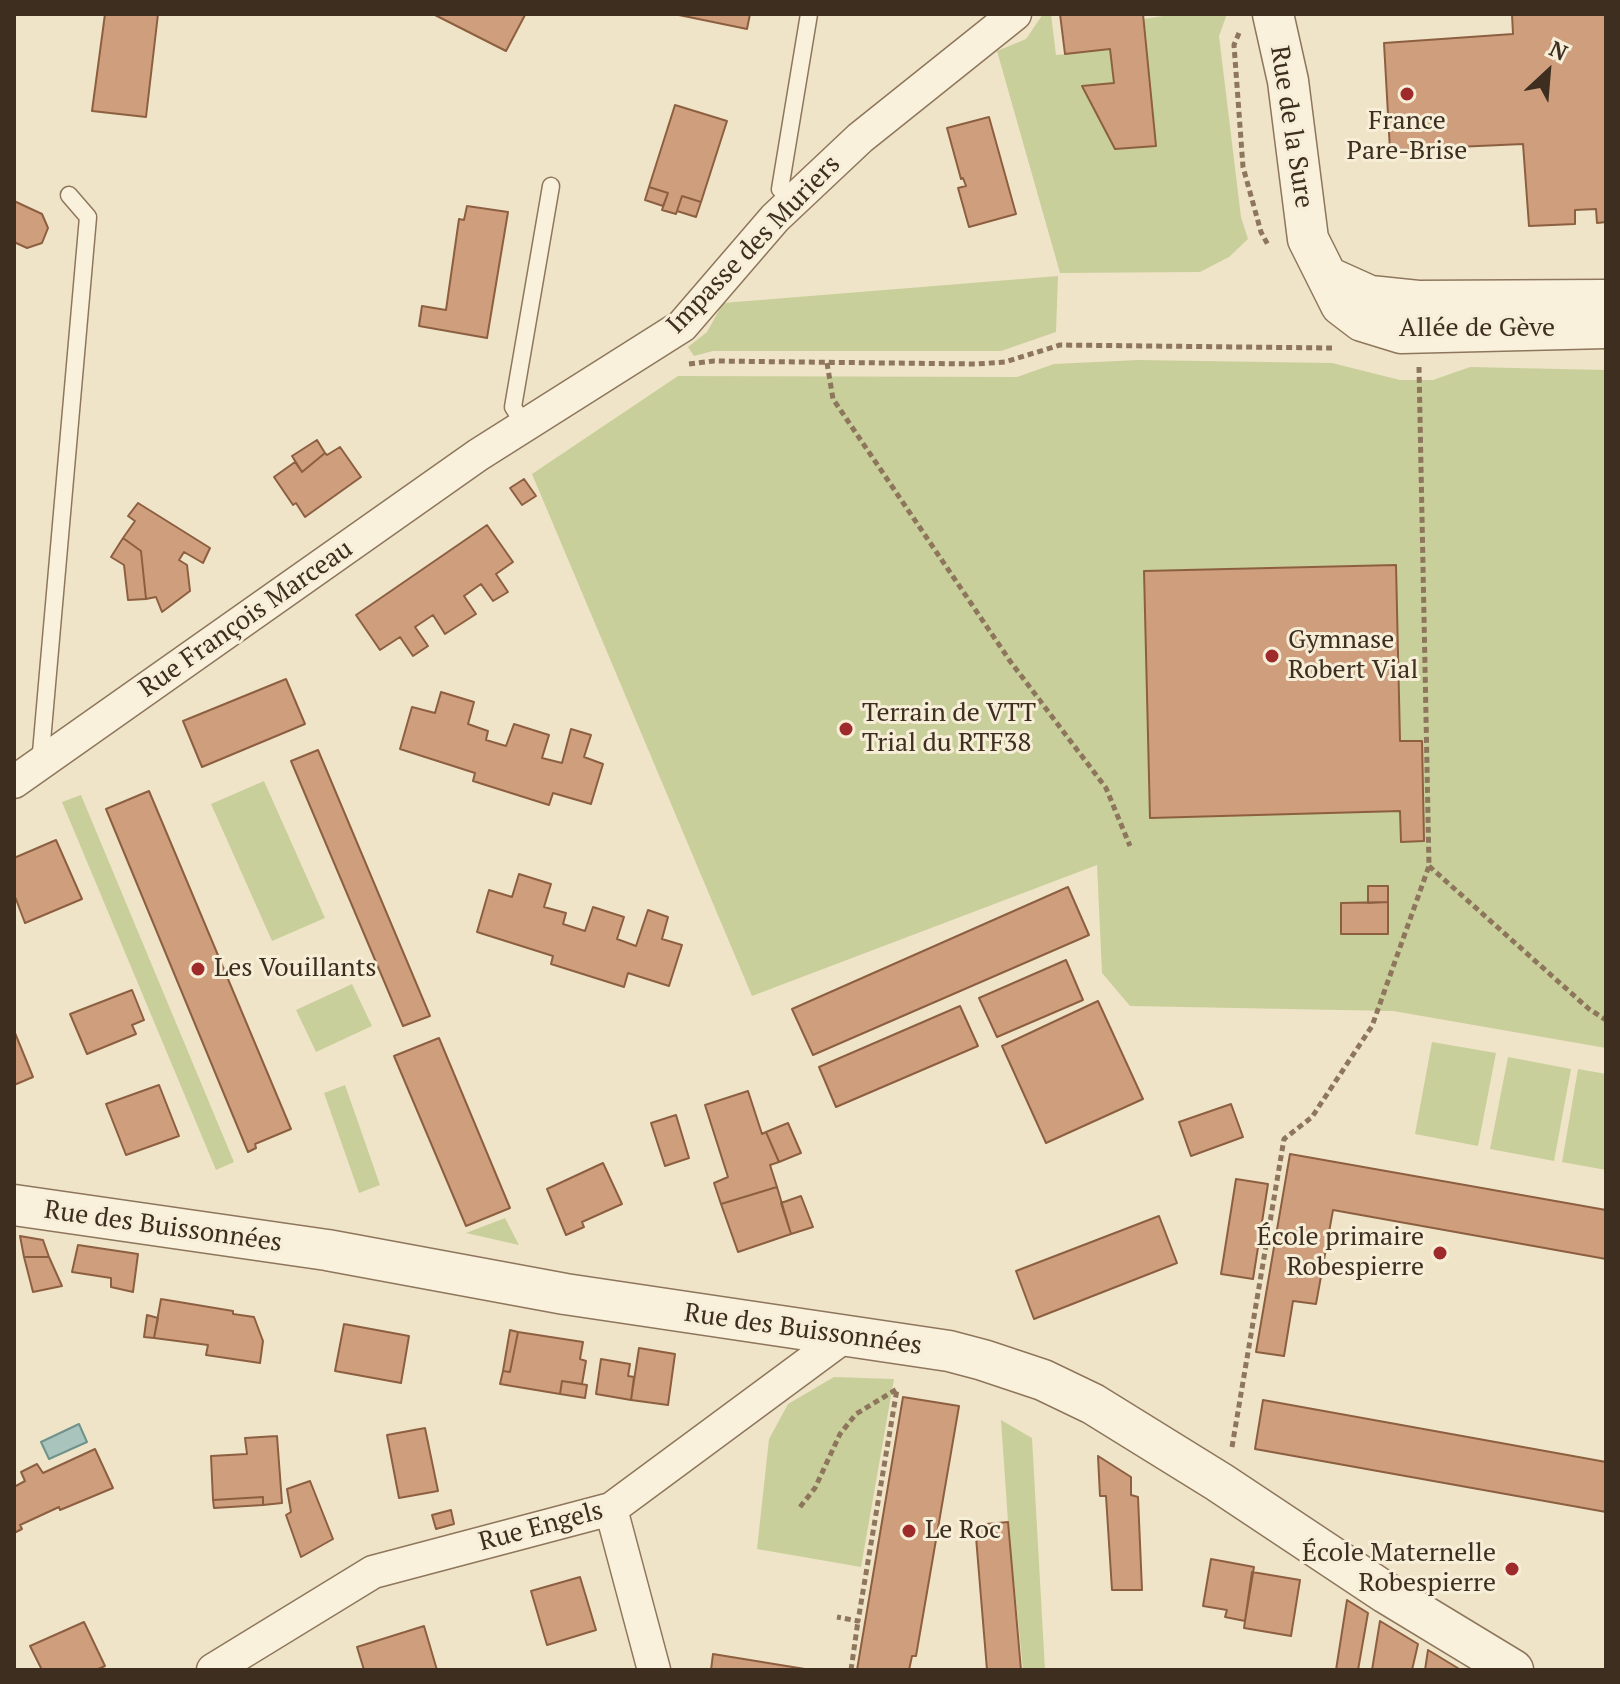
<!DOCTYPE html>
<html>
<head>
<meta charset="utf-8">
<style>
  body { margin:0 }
  #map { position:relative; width:1620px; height:1684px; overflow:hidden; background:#f0e4c8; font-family:"PT Serif",serif }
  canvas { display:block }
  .frame { position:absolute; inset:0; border:16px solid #3d2e20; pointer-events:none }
  .north { position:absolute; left:1508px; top:32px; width:80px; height:80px; -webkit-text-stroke:6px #f7eed8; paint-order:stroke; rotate:26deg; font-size:22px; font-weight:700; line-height:32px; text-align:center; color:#3d2e20 }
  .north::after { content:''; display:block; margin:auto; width:28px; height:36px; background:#3d2e20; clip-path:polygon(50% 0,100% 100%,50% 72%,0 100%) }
</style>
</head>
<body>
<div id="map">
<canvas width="1620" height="1684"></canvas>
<div class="frame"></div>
<div class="north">N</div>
</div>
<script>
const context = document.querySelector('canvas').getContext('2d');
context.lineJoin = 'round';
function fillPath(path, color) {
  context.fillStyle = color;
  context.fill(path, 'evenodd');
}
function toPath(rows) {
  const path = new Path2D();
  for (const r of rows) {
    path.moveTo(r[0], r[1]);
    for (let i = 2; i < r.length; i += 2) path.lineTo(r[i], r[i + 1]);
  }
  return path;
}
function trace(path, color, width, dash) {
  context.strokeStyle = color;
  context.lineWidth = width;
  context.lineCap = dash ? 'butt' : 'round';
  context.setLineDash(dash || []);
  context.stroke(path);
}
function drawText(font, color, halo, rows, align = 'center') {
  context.font = font + ' "PT Serif",serif';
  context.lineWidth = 6;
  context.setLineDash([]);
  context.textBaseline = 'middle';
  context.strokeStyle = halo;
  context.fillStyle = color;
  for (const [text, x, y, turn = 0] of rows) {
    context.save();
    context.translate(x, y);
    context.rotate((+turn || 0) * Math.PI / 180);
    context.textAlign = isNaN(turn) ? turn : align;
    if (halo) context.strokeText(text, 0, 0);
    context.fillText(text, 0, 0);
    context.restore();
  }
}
fillPath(toPath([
  [1043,14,1051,14,1056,55,1110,49,1114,83,1083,87,1115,149,1156,146,1143,19,1176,14,1227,14,1219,36,1241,217,1248,239,1229,257,1200,272,1060,273,997,51,1026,39],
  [1058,276,1056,332,1001,351,713,351,694,356,688,347,707,332,723,303],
  [1138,360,1332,363,1400,380,1433,380,1470,367,1606,370,1606,1048,1393,1011,1130,1006,1102,973,1097,865,752,996,532,474,678,376,1017,377,1054,364],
  [264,781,325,918,272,941,211,804],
  [81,795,234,1162,216,1170,62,802],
  [352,984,372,1026,316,1052,296,1010],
  [1432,1042,1496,1053,1478,1146,1415,1134],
  [1508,1057,1571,1069,1554,1161,1490,1149],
  [1578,1069,1606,1074,1606,1170,1562,1162],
  [345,1085,380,1185,359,1193,324,1093],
  [505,1218,519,1245,466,1233],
  [834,1377,894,1379,861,1567,757,1549,769,1439,788,1404],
  [1001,1420,1032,1438,1045,1670,1023,1670,1008,1522]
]), '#c9cf9b');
const water = toPath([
  [79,1424,87,1442,49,1459,41,1442,79,1424]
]);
fillPath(water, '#a9c4bc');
trace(water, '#6f938a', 2);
const building = toPath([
  [105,14,158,14,146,117,92,111,105,14],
  [433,14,523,14,525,15,506,51,433,14],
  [674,14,750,14,747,29,674,14],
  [1060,14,1143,14,1156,146,1115,149,1082,86,1114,83,1110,49,1065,54,1060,14],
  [1512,14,1606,14,1606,222,1597,223,1596,209,1575,210,1575,224,1529,226,1523,144,1390,150,1384,43,1513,34,1512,14],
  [675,105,727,121,701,202,682,196,676,214,662,210,668,193,649,187,675,105],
  [989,117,1016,214,969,227,958,188,966,186,963,178,961,179,947,128,989,117],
  [649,187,668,193,663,206,645,200,649,187],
  [682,196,701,202,696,217,677,211,682,196],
  [14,201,42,214,48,228,42,243,27,248,14,242,14,201],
  [467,206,508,212,487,338,419,326,422,306,446,310,459,219,464,220,467,206],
  [317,440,325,453,302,472,292,456,317,440],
  [340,447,361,477,305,517,296,503,293,505,274,477,295,462,302,472,325,453,327,455,340,447],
  [524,479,536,496,522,505,510,488,524,479],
  [138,503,210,548,203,563,184,552,179,560,187,565,190,591,162,612,156,597,146,599,141,551,123,538,135,521,128,516,138,503],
  [487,525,513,562,496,574,508,592,493,601,481,584,464,596,476,614,445,634,433,615,415,627,428,646,413,656,400,637,380,650,356,615,487,525],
  [123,538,141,551,146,599,128,600,124,565,111,557,123,538],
  [1396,565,1400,741,1422,741,1424,841,1401,842,1400,811,1150,818,1144,571,1396,565],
  [286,679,305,724,202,767,183,721,286,679],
  [441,692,474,702,468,724,488,731,486,740,506,746,514,724,549,735,542,758,562,763,571,729,591,735,584,757,603,764,591,804,553,793,549,805,473,781,475,773,400,749,412,707,435,713,441,692],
  [318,750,430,1016,403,1026,291,761,318,750],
  [149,791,291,1129,255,1144,256,1148,248,1152,106,809,149,791],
  [56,840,82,899,25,923,14,894,14,858,56,840],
  [519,874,551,884,544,907,566,913,563,924,585,931,593,907,624,917,617,939,636,946,648,910,668,917,662,939,682,945,669,986,628,973,624,987,551,964,553,956,477,932,489,890,512,897,519,874],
  [1368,886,1388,886,1388,902,1368,903,1368,886],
  [1068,887,1089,935,813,1055,792,1009,1068,887],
  [1388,902,1388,934,1341,934,1341,903,1388,902],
  [1066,960,1083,1000,997,1037,979,998,1066,960],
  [132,990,144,1020,132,1025,136,1034,87,1054,70,1014,132,990],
  [1098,1001,1143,1099,1046,1143,1002,1046,1098,1001],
  [960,1006,978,1046,836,1107,819,1067,960,1006],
  [15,1033,33,1077,14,1085,14,1034,15,1033],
  [439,1038,510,1208,466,1226,394,1056,439,1038],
  [159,1085,179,1136,126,1155,106,1104,159,1085],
  [748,1091,762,1134,766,1132,779,1162,770,1165,777,1187,721,1204,714,1183,728,1177,705,1105,748,1091],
  [1231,1104,1243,1137,1191,1156,1179,1122,1231,1104],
  [676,1115,689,1158,665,1166,651,1123,676,1115],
  [788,1123,801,1153,779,1162,766,1132,788,1123],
  [1290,1154,1606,1210,1606,1259,1333,1210,1316,1304,1293,1301,1284,1356,1256,1352,1290,1154],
  [603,1163,622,1204,582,1222,584,1227,566,1235,547,1189,603,1163],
  [1236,1179,1268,1184,1253,1279,1221,1274,1236,1179],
  [777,1187,791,1234,738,1252,721,1204,777,1187],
  [801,1196,813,1227,791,1234,781,1203,801,1196],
  [1159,1216,1177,1263,1034,1319,1016,1271,1159,1216],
  [20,1236,43,1240,49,1257,24,1257,20,1236],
  [78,1245,138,1254,133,1292,111,1287,111,1278,72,1272,78,1245],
  [24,1257,49,1257,62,1286,33,1292,24,1257],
  [161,1299,233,1311,233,1314,254,1317,263,1341,260,1363,206,1355,208,1345,154,1338,161,1299],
  [147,1315,158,1318,154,1338,144,1337,147,1315],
  [344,1324,409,1336,401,1383,335,1371,344,1324],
  [510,1330,518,1332,510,1372,503,1371,510,1330],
  [518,1332,583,1342,580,1359,586,1361,582,1384,562,1381,560,1394,500,1384,503,1371,510,1372,518,1332],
  [639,1348,675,1354,668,1405,631,1400,639,1348],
  [601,1359,630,1364,628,1376,634,1377,631,1400,596,1394,601,1359],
  [562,1381,587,1385,585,1398,560,1394,562,1381],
  [903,1397,959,1406,916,1656,912,1656,909,1670,857,1670,903,1397],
  [1263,1400,1606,1462,1606,1512,1255,1449,1263,1400],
  [425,1428,438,1491,399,1498,387,1435,425,1428],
  [277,1436,282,1503,263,1505,263,1497,213,1500,211,1456,247,1454,245,1438,277,1436],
  [95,1449,113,1488,60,1510,59,1507,20,1525,22,1529,14,1533,14,1487,25,1481,21,1472,37,1464,43,1473,95,1449],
  [1098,1456,1131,1477,1131,1495,1138,1497,1142,1590,1112,1590,1106,1496,1100,1496,1098,1456],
  [310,1481,333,1539,301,1557,286,1515,291,1512,287,1489,310,1481],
  [263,1497,263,1505,214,1508,213,1500,263,1497],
  [451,1510,454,1524,436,1529,432,1515,451,1510],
  [1008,1522,1021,1670,987,1670,975,1525,1008,1522],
  [1211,1559,1254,1567,1245,1621,1225,1617,1227,1610,1203,1606,1211,1559],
  [1252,1572,1300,1580,1291,1636,1244,1628,1252,1572],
  [580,1577,596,1630,547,1645,531,1591,580,1577],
  [1347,1600,1368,1613,1358,1670,1336,1670,1347,1600],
  [1380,1621,1418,1644,1412,1670,1372,1670,1380,1621],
  [84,1622,105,1666,96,1670,42,1670,30,1646,84,1622],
  [424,1626,437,1670,364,1670,357,1647,424,1626],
  [1428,1650,1461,1670,1425,1670,1428,1650],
  [713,1654,811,1670,711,1670,713,1654]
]);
fillPath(building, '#cf9f7d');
trace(building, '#8d5f41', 2);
const service = toPath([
  [793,201,780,189,809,14],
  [525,426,513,407,551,186],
  [40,764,88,217,69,195]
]);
const minor = toPath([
  [14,782,478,455,682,326,775,218,860,138,1015,14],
  [611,1509,654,1670],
  [213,1670,373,1572,611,1509,845,1336]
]);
const tertiary = toPath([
  [1273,14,1288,81,1308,239,1341,305,1362,321,1401,333,1606,328],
  [1330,278,1370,296,1418,301,1606,300],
  [14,1205,327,1250,565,1294,949,1351,983,1360,1043,1380,1093,1404,1219,1482,1386,1593,1513,1670]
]);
trace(service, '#8d765c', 19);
trace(minor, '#8d765c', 35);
trace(tertiary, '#8d765c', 43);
trace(toPath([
  [1239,33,1234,45,1243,167,1261,232,1268,245],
  [827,363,833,399,1010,661,1106,788,1130,846],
  [689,364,714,361,976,364,1005,362,1060,345,1332,348],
  [1429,866,1589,1009,1606,1020],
  [1232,1447,1284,1139,1312,1117,1372,1026,1429,866,1419,367],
  [800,1507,815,1488,840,1434,856,1414,897,1389,858,1621,837,1617],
  [851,1670,858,1621]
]), '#8d765c', 5, [6, 4]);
trace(service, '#faf1dc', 16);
trace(minor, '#faf1dc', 32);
trace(tertiary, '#faf1dc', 40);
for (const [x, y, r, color] of [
  [1407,94,8,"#9e2a2b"],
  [1272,656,8,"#9e2a2b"],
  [846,729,8,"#9e2a2b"],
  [198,969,8,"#9e2a2b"],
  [1440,1253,8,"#9e2a2b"],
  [909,1531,8,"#9e2a2b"],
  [1512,1569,8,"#9e2a2b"]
]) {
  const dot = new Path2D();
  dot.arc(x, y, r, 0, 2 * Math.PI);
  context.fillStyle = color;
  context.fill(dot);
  trace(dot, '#f7eed8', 3);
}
drawText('26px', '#3d2e20', '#f7eed8', [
  ["France",1407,122,"center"],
  ["Pare-Brise",1407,152,"center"],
  ["Gymnase",1288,641],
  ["Robert Vial",1288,671],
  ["Terrain de VTT",862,714],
  ["Trial du RTF38",862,744],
  ["Les Vouillants",214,969],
  ["École primaire",1424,1238,"right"],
  ["Robespierre",1424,1268,"right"],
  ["Le Roc",925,1531],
  ["École Maternelle",1496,1554,"right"],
  ["Robespierre",1496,1584,"right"]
], 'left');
drawText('26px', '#3d2e20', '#f7eed8', [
  ["Rue de la Sure",1291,127,81],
  ["Impasse des Muriers",754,245,-46],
  ["Allée de Gève",1477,329],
  ["Rue François Marceau",246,619,-35],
  ["Rue des Buissonnées",163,1227,8],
  ["Rue des Buissonnées",803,1330,8],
  ["Rue Engels",541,1527,-15]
]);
</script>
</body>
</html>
